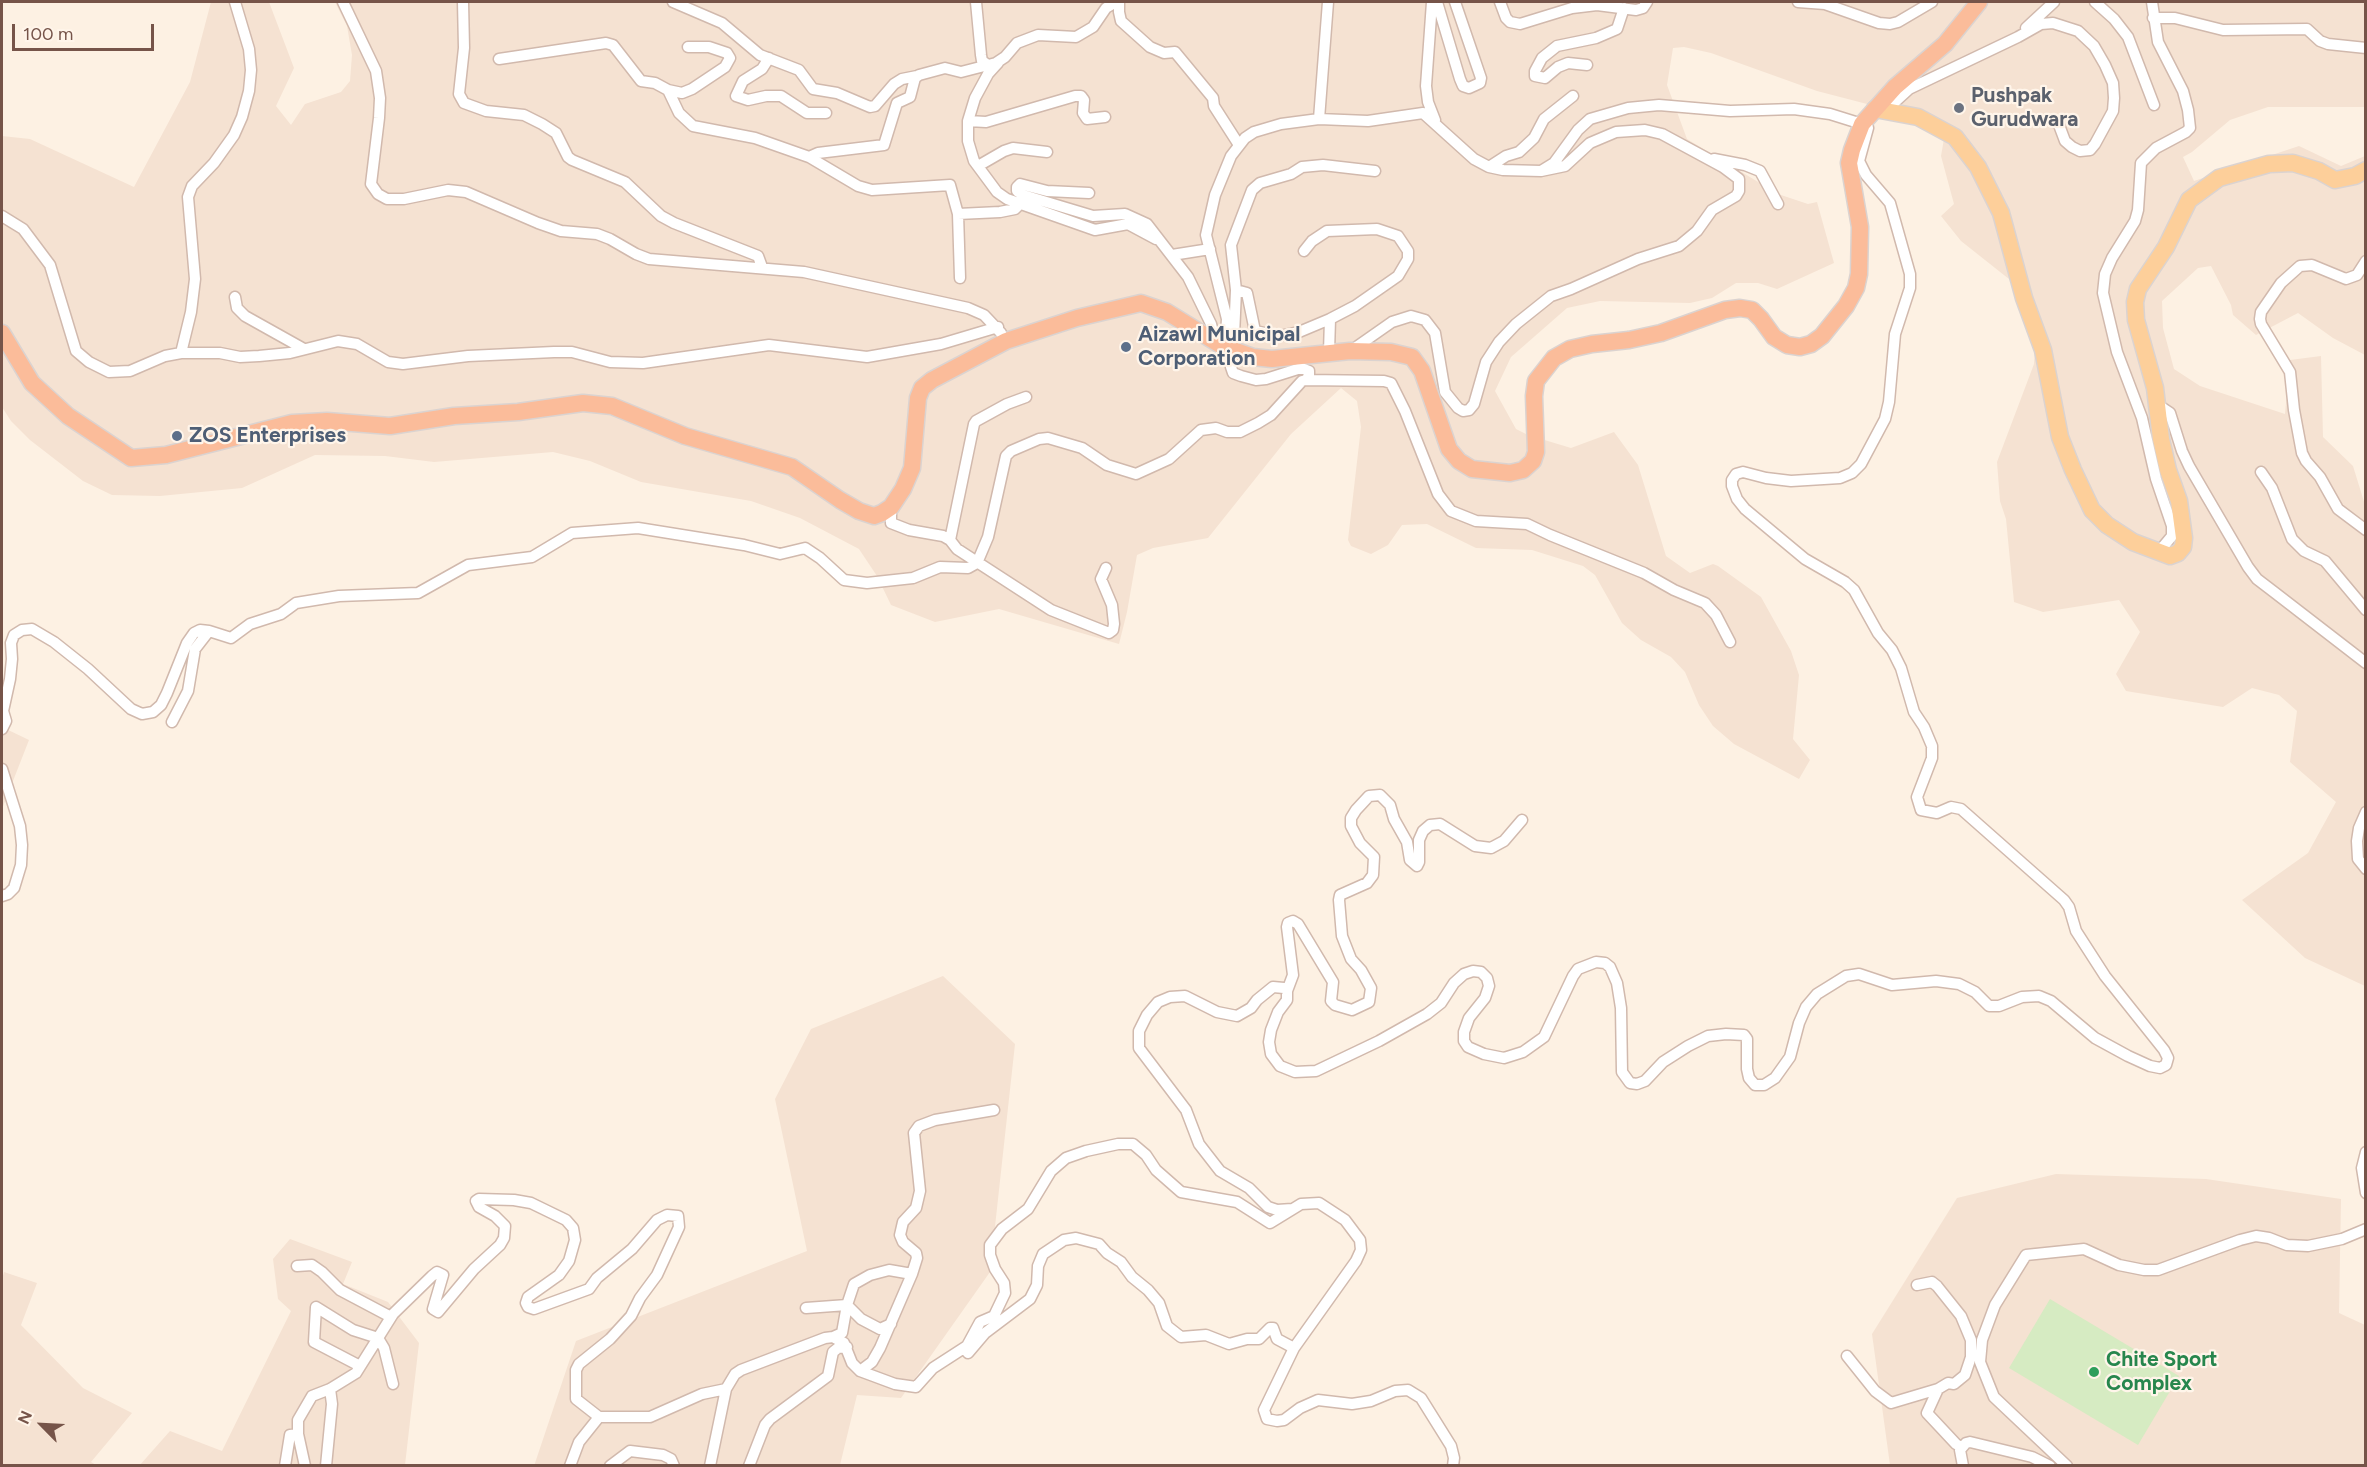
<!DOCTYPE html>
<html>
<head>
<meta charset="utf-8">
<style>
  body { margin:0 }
  #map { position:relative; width:2367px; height:1467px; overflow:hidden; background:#fdf1e3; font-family:Figtree,sans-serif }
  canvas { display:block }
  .frame { position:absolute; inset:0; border:3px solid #765449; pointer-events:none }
  .north { position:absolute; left:12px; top:1395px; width:60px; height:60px; -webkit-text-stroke:4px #fff5ea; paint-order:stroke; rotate:294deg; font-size:16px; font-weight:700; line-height:24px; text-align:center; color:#765449 }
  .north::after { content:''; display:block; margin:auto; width:21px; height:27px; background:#765449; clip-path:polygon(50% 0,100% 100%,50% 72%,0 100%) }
  .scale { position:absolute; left:12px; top:24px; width:142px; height:27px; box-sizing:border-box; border:3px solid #765449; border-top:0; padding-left:8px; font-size:18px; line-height:21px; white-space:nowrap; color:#765449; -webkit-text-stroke:4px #fff5ea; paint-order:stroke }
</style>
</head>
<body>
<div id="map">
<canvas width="2367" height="1467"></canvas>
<div class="frame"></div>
<div class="north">N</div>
<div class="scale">100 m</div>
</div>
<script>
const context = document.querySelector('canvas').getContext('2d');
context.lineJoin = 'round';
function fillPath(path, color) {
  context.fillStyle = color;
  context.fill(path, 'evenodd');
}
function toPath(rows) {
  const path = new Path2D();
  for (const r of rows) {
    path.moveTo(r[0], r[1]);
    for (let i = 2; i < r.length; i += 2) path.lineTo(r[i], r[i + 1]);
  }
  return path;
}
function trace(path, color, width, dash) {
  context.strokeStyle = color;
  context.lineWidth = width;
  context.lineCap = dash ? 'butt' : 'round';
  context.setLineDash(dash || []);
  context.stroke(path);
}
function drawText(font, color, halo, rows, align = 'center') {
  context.font = font + ' Figtree,sans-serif';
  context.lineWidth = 4.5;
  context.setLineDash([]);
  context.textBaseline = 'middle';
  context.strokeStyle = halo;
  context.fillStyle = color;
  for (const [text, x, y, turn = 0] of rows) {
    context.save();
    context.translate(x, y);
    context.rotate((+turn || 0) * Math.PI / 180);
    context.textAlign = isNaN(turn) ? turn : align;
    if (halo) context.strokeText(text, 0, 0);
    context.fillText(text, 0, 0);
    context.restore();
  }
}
fillPath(toPath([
  [211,2,269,2,294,68,276,106,291,125,305,104,341,92,350,81,352,55,347,26,335,2,2365,2,2365,107,2268,107,2230,120,2192,152,2183,157,2194,181,2299,146,2341,166,2365,156,2365,355,2333,338,2298,313,2256,335,2233,315,2231,305,2211,266,2198,268,2162,301,2163,328,2174,369,2200,386,2285,414,2290,360,2321,356,2323,437,2353,466,2365,505,2365,986,2305,958,2242,900,2308,853,2336,802,2290,762,2297,711,2279,695,2252,688,2223,707,2126,691,2116,674,2140,632,2119,600,2043,612,2014,602,2006,519,2000,501,1997,462,2034,364,2035,344,2014,283,1961,241,1941,216,1954,204,1941,156,1945,133,1917,117,1817,91,1711,53,1684,47,1673,48,1667,85,1687,139,1778,194,1808,204,1817,202,1834,263,1777,289,1758,283,1736,283,1712,298,1690,303,1600,301,1567,308,1511,357,1495,391,1516,429,1528,435,1571,448,1614,432,1638,465,1666,556,1690,573,1713,564,1718,566,1761,597,1791,651,1799,675,1793,739,1810,760,1799,779,1734,744,1713,726,1699,705,1685,672,1671,657,1641,640,1622,623,1595,575,1583,566,1532,550,1476,548,1427,524,1402,525,1388,545,1371,554,1351,546,1348,540,1361,427,1357,401,1341,388,1291,434,1208,538,1153,548,1137,555,1127,612,1119,644,999,609,935,622,891,605,877,576,859,549,800,518,751,501,641,482,590,461,553,452,434,462,385,456,315,455,242,488,160,496,112,495,83,481,30,440,11,421,2,407,2,136,30,139,134,187,190,82],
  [2,727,29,740,2,809],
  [943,976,1015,1044,990,1272,901,1398,857,1395,840,1465,534,1466,576,1341,807,1251,775,1099,811,1029],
  [2056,1174,2206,1179,2341,1199,2339,1313,2365,1325,2365,1465,1890,1465,1872,1334,1957,1198],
  [290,1239,352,1262,343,1284,388,1302,419,1343,405,1465,139,1466,170,1431,222,1451,291,1311,278,1299,273,1259],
  [4,1272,37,1283,21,1325,83,1388,132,1413,91,1462,96,1465,2,1465,2,1279]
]), '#f5e2d2');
fillPath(toPath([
  [2050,1299,2179,1376,2138,1445,2009,1368]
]), '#d6ebc2');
const minor = toPath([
  [343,2,376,71,380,98,379,118,371,184,378,194,387,199,404,199,448,190,466,192,538,223,561,231,597,234,610,239,636,254,649,259,804,272,968,308,984,315,1001,333],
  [463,2,464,48,459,94,464,103,486,111,524,115,542,124,556,133,568,157,572,160,625,182,661,216,674,223,758,256,762,267],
  [673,2,722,23,760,55,799,70,813,89,837,93,870,107,875,106,894,84,902,79,917,76],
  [976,2,981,55,982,61,988,65],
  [1119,2,1119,12,1121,21,1150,47,1164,53,1175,52,1213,98,1214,106,1239,145],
  [1432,2,1426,86,1428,102,1435,120],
  [1437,2,1460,79,1463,86,1469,88,1480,83,1481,78,1455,2],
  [1500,2,1506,18,1510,22,1520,24,1572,8,1597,5,1636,10,1643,8,1647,2],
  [1798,2,1825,4,1879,23,1890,24,1898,22,1932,2],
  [2095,2,2114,19,2128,37,2154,105],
  [2152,2,2158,42,2183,91,2188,110,2190,128,2186,132,2156,148,2141,163,2138,210,2135,221,2112,258,2105,274,2103,293,2117,352,2142,418,2156,479,2172,526,2172,536,2162,548,2163,554],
  [2153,18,2175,18,2223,30,2307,29,2320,41,2328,44,2366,48],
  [2026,28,2054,2],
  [769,58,762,69,743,81,736,96,748,100,766,96,781,96,807,113,826,113],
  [499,59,606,43,613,45,641,81,655,83,668,90,679,113,693,126,755,138,809,157,818,153,884,145,897,103,910,97,915,78,919,75,945,68,961,72,996,63,1005,57,1017,43,1038,35,1076,37,1093,27,1106,8,1116,2],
  [998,63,988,74,975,98,968,121,968,141,974,161,997,192,1007,199,1095,230,1128,224,1156,239],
  [1587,65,1568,63,1558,67,1545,78,1535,76,1535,71,1542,58,1557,46,1596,38,1617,29,1624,8],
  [668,90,682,93,692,89,725,67,730,58,727,53,709,47,688,47],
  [1885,111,1909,89,2018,37,2041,24,2053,23,2078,31,2094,46,2105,65,2113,83,2114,98,2113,111,2095,144,2090,150,2080,151,2072,147,2065,141,2059,125,2052,120],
  [1319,119,1328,2],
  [968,121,986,122,1075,96,1081,96,1084,100,1083,113,1087,119,1105,117],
  [809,157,858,186,872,190,950,185,958,214,960,278],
  [1714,159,1745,165,1760,171,1778,204],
  [978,166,1004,151,1013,148,1047,152],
  [1489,167,1506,156,1519,152,1534,138,1544,119,1573,96],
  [1089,193,1047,191,1020,184,1017,187,1017,191,1023,195,1093,216,1125,214,1147,224,1188,277,1211,324,1216,343],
  [958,214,1000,212,1015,209,1020,204],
  [2,216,23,229,50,265,76,351,89,362,109,372,130,371,165,356,181,353,220,353,240,357,259,356,290,353,338,341,357,344,388,362,403,364,468,356,554,352,572,352,610,362,643,363,769,345,867,357,941,344,998,327],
  [1304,251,1312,241,1327,231,1377,229,1398,236,1408,251,1408,259,1398,276,1355,306,1330,319,1329,352],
  [1172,255,1210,249],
  [2366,261,2357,275,2346,279,2312,265,2300,266,2281,283,2261,312,2260,319,2261,324,2290,372,2294,410,2302,453,2306,461,2320,477,2338,509,2366,530],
  [1236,290,1247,293,1255,331,1279,336,1299,332,1330,319],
  [235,297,237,308,245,316,304,349],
  [1222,346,1226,333,1227,319,1206,235,1215,195,1231,156,1245,138,1254,132,1281,124,1319,119,1368,121,1423,113,1474,159,1489,167,1503,170,1541,171,1565,166,1590,143,1616,132,1645,130,1662,134,1723,167,1739,179,1739,191,1736,196,1712,210,1697,231,1679,246,1638,259,1571,289,1551,296,1516,324,1499,342,1486,362,1474,404,1469,410,1463,411,1458,408,1445,392,1435,333,1425,320,1411,316,1392,322,1352,350],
  [1231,349,1234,336,1236,290,1231,245,1252,190,1260,183,1291,174,1302,167,1323,165,1375,171],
  [181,353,191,312,195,279,188,197,192,186,214,163,234,135,242,117,249,91,251,70,249,49,235,2],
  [1243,354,1234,360,1231,367,1233,373,1241,376,1256,380,1266,379,1301,368,1309,371,1309,376,1306,380],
  [1026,397,1007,404,976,421,974,424,950,540,957,549,1051,610,1109,633,1113,630,1114,624,1112,605,1101,579,1106,568],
  [2158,405,2170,413,2182,451,2189,466,2248,567,2257,579,2274,592,2366,663],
  [2261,472,2272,488,2292,539,2304,551,2325,561,2366,610],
  [891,507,891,523,909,530,943,536,950,540],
  [172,722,188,691,195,649,209,631],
  [2,729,6,721,3,711,10,679,12,659,11,643,14,635,22,630,32,629,54,642,88,669,131,709,142,714,153,712,161,705,167,693,187,643,194,633,200,630,209,631,231,638,250,624,281,614,296,603,339,596,418,593,468,565,532,557,572,533,638,528,744,545,780,554,805,548,820,558,844,580,867,583,913,578,940,567,968,568,977,563,988,537,1006,456,1011,451,1039,439,1048,438,1082,448,1107,465,1136,474,1169,459,1201,430,1216,428,1227,432,1240,432,1258,423,1271,415,1302,381,1306,380,1384,381,1391,383,1405,411,1438,494,1451,511,1476,521,1527,524,1550,535,1644,573,1674,590,1705,603,1716,615,1730,642],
  [2,769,20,826,22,845,21,865,14,888,8,894,2,896],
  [2366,812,2359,828,2357,841,2358,859,2366,869],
  [1287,991,1293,975,1287,927,1288,923,1293,921,1298,924,1333,982,1331,1001,1335,1005,1352,1010,1369,1002,1371,988,1361,970,1351,959,1342,936,1339,900,1340,895,1367,883,1373,875,1374,857,1360,843,1351,826,1351,818,1356,810,1369,796,1380,795,1390,805,1394,819,1407,842,1410,860,1417,866,1419,862,1419,840,1423,831,1430,825,1440,824,1475,846,1491,848,1504,841,1522,820],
  [2366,1152,2362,1168,2366,1193],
  [1292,1209,1277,1210,1268,1207,1249,1188,1220,1171,1199,1144,1186,1110,1139,1048,1139,1031,1147,1015,1158,1002,1170,997,1185,996,1217,1012,1237,1016,1251,1008,1257,1000,1273,987,1284,988,1287,991,1287,1000,1278,1012,1271,1030,1269,1042,1271,1054,1280,1066,1295,1072,1316,1071,1379,1041,1427,1014,1441,1003,1454,983,1464,974,1473,971,1481,972,1487,978,1489,986,1485,998,1469,1018,1464,1032,1464,1041,1468,1047,1484,1054,1504,1058,1523,1052,1544,1037,1573,976,1578,969,1596,962,1605,963,1610,967,1617,983,1621,1008,1622,1072,1630,1083,1637,1084,1645,1081,1663,1062,1688,1046,1708,1036,1726,1034,1744,1035,1747,1039,1747,1069,1749,1078,1755,1085,1764,1085,1775,1078,1790,1057,1799,1023,1806,1007,1817,994,1846,976,1859,974,1892,985,1936,981,1959,984,1975,992,1989,1006,1999,1006,2022,997,2039,996,2051,1001,2095,1038,2128,1056,2150,1066,2160,1068,2166,1065,2168,1058,2164,1050,2105,976,2076,931,2069,907,2064,900,1961,809,1951,807,1937,813,1921,810,1917,797,1932,758,1932,746,1924,727,1914,712,1901,668,1892,650,1878,633,1854,590,1845,582,1805,559,1745,509,1737,499,1732,486,1732,480,1736,474,1743,472,1766,478,1791,481,1840,478,1852,473,1861,464,1885,419,1889,402,1895,334,1910,288,1910,274,1890,203,1866,175,1859,161,1868,128,1862,124,1830,114,1794,109,1730,111,1659,105,1628,108,1590,119,1578,130,1554,163,1541,171],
  [297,1266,312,1265,322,1272,340,1290,391,1317],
  [1917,1285,1932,1282,1937,1286,1961,1316,1971,1340,1971,1357,1965,1375,1954,1384,1948,1383,1938,1389,1927,1413,1956,1444,1961,1447],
  [806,1308,847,1305,861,1319,880,1329,891,1324],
  [833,1337,842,1333,847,1305,854,1284,870,1275,889,1270,912,1274],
  [968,1353,985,1333,1030,1299,1037,1285,1038,1266,1043,1254,1064,1240,1076,1238,1099,1244,1107,1253,1121,1262,1132,1277,1148,1290,1159,1303,1167,1326,1181,1337,1206,1335,1229,1344,1247,1339,1259,1339,1270,1328,1273,1328,1277,1339,1294,1348],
  [1847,1356,1875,1391,1891,1403,1938,1389],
  [360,1366,314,1342,316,1307,353,1330,378,1338,384,1348,393,1384],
  [860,1371,872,1362,880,1348,912,1274,917,1258,916,1253,903,1242,900,1235,903,1222,916,1208,920,1191,914,1133,919,1126,935,1120,994,1110],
  [298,1434,305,1466],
  [285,1466,290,1435,298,1434,298,1420,312,1396,330,1389,356,1373,393,1314,432,1276,437,1272,443,1275,433,1309,438,1312,474,1269,500,1245,504,1238,505,1226,495,1216,479,1207,476,1201,479,1199,514,1200,531,1203,566,1220,573,1228,575,1240,569,1261,559,1275,528,1297,526,1303,528,1307,534,1309,589,1289,597,1278,632,1249,657,1220,667,1215,678,1216,679,1227,657,1275,640,1298,631,1316,610,1339,579,1364,576,1370,576,1399,599,1417,650,1417,702,1394,726,1389],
  [326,1466,332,1404,330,1389],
  [570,1466,579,1442,599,1417],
  [610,1466,630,1451,663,1455,671,1459,674,1466],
  [710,1466,726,1389,735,1374,741,1370,825,1338,833,1337,844,1343,852,1363,860,1371,895,1384,916,1387,933,1368,967,1346,980,1322,994,1316,1005,1293,1004,1283,995,1269,990,1255,990,1245,1002,1229,1028,1209,1051,1171,1066,1158,1086,1151,1118,1144,1133,1144,1146,1155,1156,1170,1181,1192,1237,1202,1270,1223,1301,1204,1319,1203,1345,1220,1360,1240,1361,1250,1356,1261,1294,1348,1264,1410,1267,1419,1277,1421,1284,1420,1300,1408,1318,1400,1352,1404,1371,1401,1395,1391,1408,1390,1421,1398,1451,1446,1454,1458,1453,1466],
  [749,1466,765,1425,770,1419,828,1376,833,1352,838,1348,847,1347],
  [1963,1466,1960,1450,1966,1443,1970,1442,2032,1457,2050,1466],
  [2067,1466,1994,1397,1980,1362,1982,1340,1995,1305,2026,1255,2084,1249,2119,1265,2144,1270,2158,1270,2240,1240,2256,1236,2269,1238,2287,1245,2308,1246,2342,1239,2366,1229]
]);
const primary = toPath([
  [1875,109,1918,117,1955,137,1978,167,2001,213,2024,298,2043,350,2060,437,2073,470,2092,510,2107,525,2133,542,2170,556,2178,553,2183,547,2184,538,2179,501,2168,470,2161,439,2155,388,2136,320,2135,302,2138,289,2166,247,2189,200,2219,178,2269,164,2293,163,2319,171,2335,180,2355,176,2366,170]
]);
const trunk = toPath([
  [2,333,32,383,68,416,131,458,166,455,292,423,327,421,390,426,454,416,518,412,583,403,612,406,685,436,792,467,840,500,859,511,874,516,882,513,891,507,903,489,912,468,918,398,922,388,932,380,1006,341,1077,318,1141,303,1167,312,1222,346,1253,357,1272,359,1350,351,1391,352,1412,357,1422,371,1449,449,1459,461,1472,469,1510,473,1523,470,1533,461,1536,452,1534,396,1536,381,1554,358,1570,349,1592,344,1629,340,1661,333,1725,310,1740,308,1752,310,1761,319,1774,337,1787,345,1800,347,1811,344,1822,336,1846,306,1856,288,1859,274,1860,227,1849,163,1852,150,1862,124,1895,87,1945,44,1979,2]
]);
trace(minor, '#d1b9ad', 13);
trace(primary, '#dbd3d0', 19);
trace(trunk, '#dbd3d0', 19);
trace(minor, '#fff', 10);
trace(primary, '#fdcf9a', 16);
trace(trunk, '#fbbc9a', 16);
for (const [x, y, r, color] of [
  [1959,108,6,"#6b7280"],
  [1126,347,6,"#5c6f8a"],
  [177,436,6,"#5c6f8a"],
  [2094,1372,6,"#2e9e5b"]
]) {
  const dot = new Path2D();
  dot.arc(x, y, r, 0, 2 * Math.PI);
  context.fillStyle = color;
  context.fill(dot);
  trace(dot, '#fff5ea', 2);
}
drawText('bold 21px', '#5b616d', '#fff5ea', [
  ["Pushpak",1971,96],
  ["Gurudwara",1971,120]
], 'left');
drawText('bold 21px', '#4e5e75', '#fff5ea', [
  ["Aizawl Municipal",1138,335],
  ["Corporation",1138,359],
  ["ZOS Enterprises",189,436]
], 'left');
drawText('bold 21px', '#27864d', '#fff5ea', [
  ["Chite Sport",2106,1360],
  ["Complex",2106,1384]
], 'left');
</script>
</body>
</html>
